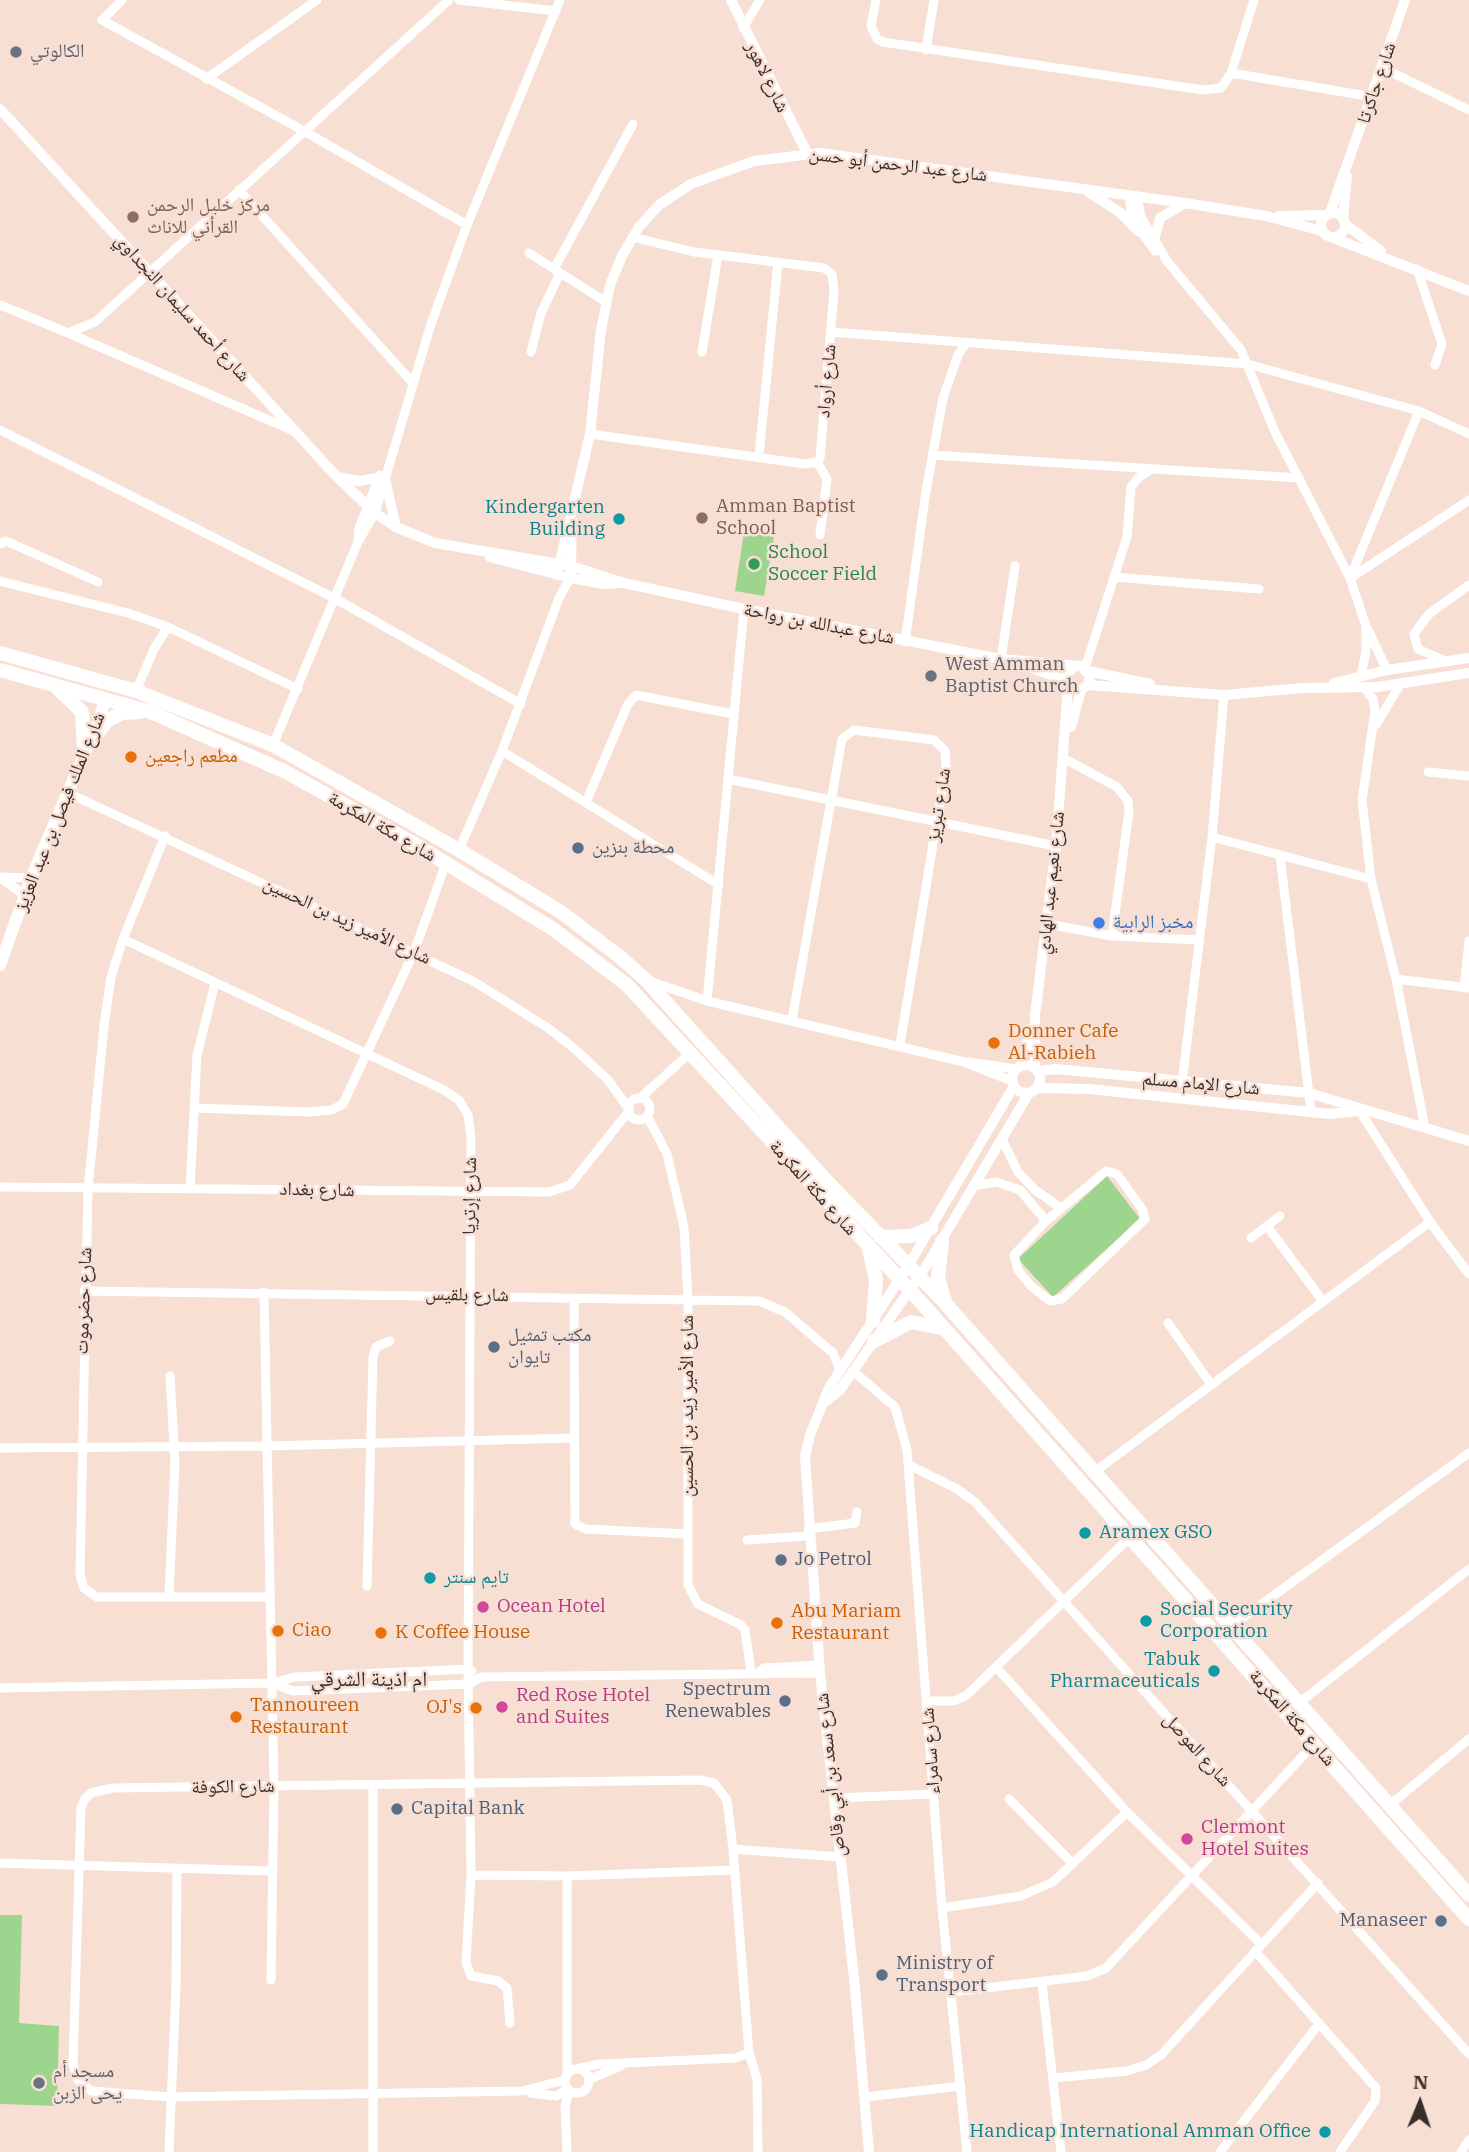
<!DOCTYPE html>
<html>
<head>
<meta charset="utf-8">
<style>
  body { margin:0 }
  #map { position:relative; width:1469px; height:2152px; overflow:hidden; background:#f7dfd4; font-family:"IBM Plex Serif",serif }
  canvas { display:block }
  .north { position:absolute; left:1385px; top:2068px; width:70px; height:70px; -webkit-text-stroke:5px #f7dfd4; paint-order:stroke; rotate:2deg; font-size:19px; font-weight:700; line-height:28px; text-align:center; color:#382e2a }
  .north::after { content:''; display:block; margin:auto; width:24px; height:32px; background:#382e2a; clip-path:polygon(50% 0,100% 100%,50% 72%,0 100%) }
</style>
</head>
<body>
<div id="map">
<canvas width="1469" height="2152"></canvas>
<div class="north">N</div>
</div>
<script>
const context = document.querySelector('canvas').getContext('2d');
context.lineJoin = 'round';
function fillPath(path, color) {
  context.fillStyle = color;
  context.fill(path, 'evenodd');
}
function toPath(rows) {
  const path = new Path2D();
  for (const r of rows) {
    if (r.length === 3) {
      path.moveTo(r[0] + r[2], r[1]);
      path.arc(r[0], r[1], r[2], 0, 2 * Math.PI);
      continue;
    }
    path.moveTo(r[0], r[1]);
    for (let i = 2; i < r.length; i += 2) path.lineTo(r[i], r[i + 1]);
  }
  return path;
}
function trace(path, color, width, dash) {
  context.strokeStyle = color;
  context.lineWidth = width;
  context.lineCap = dash ? 'butt' : 'round';
  context.setLineDash(dash || []);
  context.stroke(path);
}
function drawText(font, color, halo, rows, align = 'center') {
  context.font = font + ' "IBM Plex Serif","Noto Naskh Arabic",serif';
  context.lineWidth = 5;
  context.setLineDash([]);
  context.textBaseline = 'middle';
  context.strokeStyle = halo;
  context.fillStyle = color;
  for (const [text, x, y, turn = 0] of rows) {
    context.save();
    context.translate(x, y);
    context.rotate((+turn || 0) * Math.PI / 180);
    context.textAlign = isNaN(turn) ? turn : align;
    if (halo) context.strokeText(text, 0, 0);
    context.fillText(text, 0, 0);
    context.restore();
  }
}
fillPath(toPath([
  [744,532,774,537,764,596,735,591],
  [1107,1176,1140,1219,1053,1297,1018,1259],
  [0,1915,22,1915,19,2023,59,2026,57,2106,0,2104]
]), '#9dd58f');
trace(toPath([
  [122,0,102,20,304,131,467,225],
  [459,0,556,11],
  [876,0,871,26,877,39,883,42,1203,90,1221,88,1231,73,1254,0],
  [743,28,760,0],
  [926,50,934,0],
  [1383,68,1469,110],
  [1231,73,1373,97],
  [206,79,317,0],
  [239,190,412,382],
  [1129,195,1132,219,1155,251],
  [1137,196,1141,217,1167,261,1241,350,1275,432,1350,578,1366,626,1366,652,1361,675],
  [529,253,606,302],
  [554,269,633,124],
  [1417,269,1442,344,1435,365],
  [0,305,68,333,95,322,449,0],
  [831,332,1247,364,1419,411,1469,434],
  [68,333,294,431],
  [531,352,541,313,560,273],
  [702,352,718,255],
  [0,430,336,599,521,704],
  [590,434,805,464,817,462,820,458,834,291,832,274,824,268,694,252,632,237],
  [932,455,1299,478],
  [759,456,778,262],
  [817,462,827,479,820,535],
  [358,542,359,528,380,475],
  [0,544,6,541,98,582],
  [1114,577,1259,589],
  [1352,577,1469,500],
  [1350,578,1419,411],
  [0,581,128,613,168,627],
  [1368,630,1387,670],
  [905,642,926,491,943,398,958,355,966,343],
  [1001,659,1015,566],
  [1443,660,1418,649,1414,634,1429,614,1469,585],
  [1085,668,1127,537,1131,487,1138,478,1150,470],
  [1364,687,1373,699,1375,711,1362,800,1371,879,1396,979,1425,1128],
  [136,691,154,649,168,627,298,689],
  [1376,725,1401,683],
  [273,745,358,542,375,513,431,324,467,225,560,0],
  [502,751,719,885],
  [1428,772,1469,776],
  [728,779,1056,846],
  [68,793,473,981,548,1028,575,1049,608,1080,629,1109],
  [586,802,628,704,636,695,733,714],
  [165,836,123,939,111,977,104,1026,88,1189,80,1575,84,1588,97,1597,269,1597],
  [1212,837,1371,879],
  [459,850,502,751,559,598,570,578],
  [1280,856,1311,1111],
  [0,877,31,878],
  [0,878,25,895],
  [1048,924,1112,936,1129,811,1128,801,1117,787,1065,759],
  [1112,936,1200,940],
  [123,939,444,1090,459,1100,468,1115,471,1138,468,1669,471,1875,466,1962,471,1976,498,1981,507,1988,510,2023],
  [1396,979,1469,988],
  [650,981,707,1001,964,1062,1012,1081],
  [1464,987,1469,941],
  [707,1001,744,609],
  [792,1020,842,739,854,730,934,740,945,751,946,765,900,1045],
  [969,1062,1016,1069],
  [1182,1083,1212,837,1224,695],
  [639,1109,11],
  [639,1099,690,1053],
  [194,1108,309,1112,332,1110,343,1104,414,952,446,863],
  [1360,1111,1430,1222,1469,1274],
  [647,1116,667,1154,684,1227,688,1299,688,1585,698,1604,741,1625,745,1630,751,1672],
  [1002,1139,1018,1172,1035,1190,1061,1208],
  [1106,1171,1117,1174,1142,1209,1145,1219,1062,1299,1050,1301,1031,1286,1018,1270,1014,1255,1046,1221,1106,1171],
  [973,1186,996,1182,1020,1190,1046,1221],
  [0,1187,549,1192,570,1185,629,1111],
  [190,1189,197,1055,215,983],
  [1267,1226,1322,1300],
  [1251,1238,1280,1216],
  [84,1291,759,1301,785,1312,833,1353,840,1370],
  [264,1292,274,1787,271,1980],
  [574,1298,575,1524,585,1529,687,1534],
  [1168,1323,1210,1383],
  [853,1371,895,1407,907,1450,942,1908,967,2152],
  [0,1448,266,1446,574,1438],
  [909,1465,957,1489,975,1502,1469,2054],
  [1093,1473,1430,1222],
  [808,1529,855,1523,857,1512],
  [747,1540,809,1536],
  [367,1586,373,1357,376,1347,390,1341],
  [169,1596,175,1462,170,1376],
  [1232,1626,1469,1453],
  [997,1668,1127,1812,1261,1944],
  [759,1672,764,1668,819,1665],
  [272,1683,293,1691,469,1684,481,1677,820,1673],
  [0,1688,272,1683,295,1677,468,1669,472,1671],
  [927,1701,954,1701,967,1695,1128,1539],
  [1299,1703,1469,1569],
  [834,1798,934,1794],
  [1009,1799,1073,1864],
  [1390,1805,1469,1739],
  [733,1849,840,1857],
  [0,1863,272,1871],
  [471,1875,567,1876,735,1870],
  [942,1908,1021,1896,1053,1882,1127,1812],
  [1255,1951,1376,2088,1375,2101,1340,2152],
  [1042,1983,1061,2152],
  [952,1992,1087,1976,1106,1968,1314,1744],
  [580,2068,600,2064,735,2058,749,2053],
  [577,2081,12],
  [567,2074,567,1876],
  [1054,2078,1127,2071,1146,2065,1161,2055,1318,1883],
  [590,2079,621,2066],
  [565,2080,522,2091,171,2097,91,2091,78,2080,73,2064,81,1807,85,1799,91,1793,112,1788,700,1780,714,1783,727,1800,733,1849,749,2053,757,2079,758,2152],
  [531,2093,556,2096,568,2089],
  [865,2097,961,2086],
  [169,2152,176,1987,177,1870],
  [373,2152,373,1786],
  [567,2152,565,2107,569,2090],
  [1220,2152,1318,2025],
  [1461,2152,1469,2140]
]), '#fff', 9);
trace(toPath([
  [731,0,807,153],
  [0,109,336,476,375,513,396,527,435,543,571,566,624,583,744,609,1001,659,1081,666,1090,676,1088,685,1081,690,1072,688,1066,681,1068,672,1076,666],
  [1088,192,1121,213,1138,231],
  [1333,225,12],
  [1330,213,1405,0],
  [1279,216,1325,215],
  [1343,218,1347,176],
  [1345,224,1381,251],
  [1331,237,1469,291],
  [1154,240,1160,218,1185,203],
  [338,477,359,481,377,478],
  [386,483,396,527],
  [490,557,570,578,605,584,621,583],
  [571,573,572,520],
  [557,575,590,434,601,330,610,285,622,256,639,227,659,205,691,184,754,161,820,153,1185,203,1266,216,1322,231],
  [1027,666,1066,681],
  [1088,671,1150,684],
  [1334,683,1387,670,1469,658],
  [1088,685,1224,695,1301,688,1377,687,1469,673],
  [1071,727,1081,690],
  [1026,1079,14],
  [1020,1067,1031,1028],
  [1035,1067,1035,1016,1056,846,1068,685],
  [1038,1071,1056,1069,1309,1093,1469,1141],
  [1038,1088,1089,1089,1330,1114,1359,1111],
  [826,1401,840,1390,925,1268,1029,1093],
  [869,2152,854,1978,820,1673,805,1456,810,1435,829,1388,908,1266,1014,1086]
]), '#fff', 10);
trace(toPath([
  [0,965,31,878,100,718,105,698]
]), '#fff', 12);
trace(toPath([
  [0,653,136,691,273,745,459,850,561,912,620,957,646,980,822,1176,945,1303,1469,1895],
  [0,670,151,712,286,772,408,840,553,929,627,985,919,1300,1469,1919],
  [58,689,82,712,84,750],
  [84,750,108,720,122,713,140,712],
  [880,1237,911,1236,931,1228],
  [942,1241,938,1278,945,1301],
  [869,1250,876,1279,873,1321],
  [874,1341,911,1322,941,1328]
]), '#fff', 14);
for (const [x, y, r, color] of [
  [16,52,7,"#6b7280"],
  [133,217,7,"#8d6e63"],
  [702,518,7,"#8d6e63"],
  [619,519,7,"#0f9aa8"],
  [754,564,7,"#2e9e5b"],
  [931,676,7,"#6b7280"],
  [131,757,7,"#e8710a"],
  [578,848,7,"#5c6f8a"],
  [1099,923,7,"#3f7fe0"],
  [994,1043,7,"#e8710a"],
  [494,1347,7,"#5c6f8a"],
  [1085,1533,7,"#0f9aa8"],
  [781,1560,7,"#5c6f8a"],
  [430,1578,7,"#0f9aa8"],
  [483,1607,7,"#d1479c"],
  [1146,1621,7,"#0f9aa8"],
  [777,1623,7,"#e8710a"],
  [278,1631,7,"#e8710a"],
  [381,1633,7,"#e8710a"],
  [1214,1671,7,"#0f9aa8"],
  [785,1701,7,"#5c6f8a"],
  [502,1707,7,"#d1479c"],
  [476,1708,7,"#e8710a"],
  [236,1717,7,"#e8710a"],
  [397,1809,7,"#5c6f8a"],
  [1187,1839,7,"#d1479c"],
  [1441,1921,7,"#5c6f8a"],
  [882,1975,7,"#5c6f8a"],
  [39,2083,7,"#6b7280"],
  [1325,2132,7,"#0f9aa8"]
]) {
  const dot = new Path2D();
  dot.arc(x, y, r, 0, 2 * Math.PI);
  context.fillStyle = color;
  context.fill(dot);
  trace(dot, '#f7dfd4', 2.5);
}
drawText('19px', '#5b616d', '#f7dfd4', [
  ["الكالوتي",30,52],
  ["West Amman",945,665],
  ["Baptist Church",945,687],
  ["مسجد أم",53,2072],
  ["يحى الزبن",53,2094]
], 'left');
drawText('19px', '#382e2a', '#f7dfd4', [
  ["شارع لاهور",767,77,64],
  ["شارع جاكرتا",1377,83,-71],
  ["شارع عبد الرحمن أبو حسن",898,165,7],
  ["شارع أحمد سليمان النجداوي",182,308,48],
  ["شارع أرواد",827,381,-85],
  ["شارع عبدالله بن رواحة",819,624,11],
  ["شارع تبريز",939,805,-81],
  ["شارع الملك فيصل بن عبد العزيز",60,812,-68],
  ["شارع مكة المكرمة",382,827,30],
  ["شارع نعيم عبد الهادي",1051,883,-84],
  ["شارع الأمير زيد بن الحسين",347,921,25],
  ["شارع الإمام مسلم",1201,1084,5],
  ["شارع مكة المكرمة",813,1188,48],
  ["شارع بغداد",317,1190,1],
  ["شارع إرتريا",470,1196,-89],
  ["شارع بلقيس",467,1295,1],
  ["شارع حضرموت",84,1301,-88],
  ["شارع الأمير زيد بن الحسين",688,1406,-90],
  ["شارع مكة المكرمة",1292,1718,49],
  ["شارع الموصل",1197,1750,48],
  ["شارع سامراء",931,1751,-94],
  ["شارع سعد بن أبي وقاص",831,1775,-96],
  ["شارع الكوفة",233,1787,-1]
]);
drawText('19px', '#785e54', '#f7dfd4', [
  ["مركز خليل الرحمن",147,206],
  ["القرأني للاناث",147,228],
  ["Amman Baptist",716,507],
  ["School",716,529]
], 'left');
drawText('19px', '#0d838f', '#f7dfd4', [
  ["Kindergarten",605,508],
  ["Building",605,530],
  ["Aramex GSO",1099,1533,"left"],
  ["تايم سنتر",444,1578,"left"],
  ["Social Security",1160,1610,"left"],
  ["Corporation",1160,1632,"left"],
  ["Tabuk",1200,1660],
  ["Pharmaceuticals",1200,1682],
  ["Handicap International Amman Office",1311,2132]
], 'right');
drawText('19px', '#27864d', '#f7dfd4', [
  ["School",768,553],
  ["Soccer Field",768,575]
], 'left');
drawText('19px', '#c56008', '#f7dfd4', [
  ["مطعم راجعين",145,757],
  ["Donner Cafe",1008,1032],
  ["Al-Rabieh",1008,1054],
  ["Abu Mariam",791,1612],
  ["Restaurant",791,1634],
  ["Ciao",292,1631],
  ["K Coffee House",395,1633],
  ["Tannoureen",250,1706],
  ["Restaurant",250,1728],
  ["OJ's",462,1708,"right"]
], 'left');
drawText('19px', '#4e5e75', '#f7dfd4', [
  ["محطة بنزين",592,848],
  ["مكتب تمثيل",508,1336],
  ["تايوان",508,1358],
  ["Jo Petrol",795,1560],
  ["Spectrum",771,1690,"right"],
  ["Renewables",771,1712,"right"],
  ["Capital Bank",411,1809],
  ["Manaseer",1427,1921,"right"],
  ["Ministry of",896,1964],
  ["Transport",896,1986]
], 'left');
drawText('19px', '#366cbe', '#f7dfd4', [
  ["مخبز الرابية",1113,923]
], 'left');
drawText('19px', '#b23c85', '#f7dfd4', [
  ["Ocean Hotel",497,1607],
  ["Red Rose Hotel",516,1696],
  ["and Suites",516,1718],
  ["Clermont",1201,1828],
  ["Hotel Suites",1201,1850]
], 'left');
drawText('21px', '#382e2a', '#f7dfd4', [
  ["ام اذينة الشرقي",369,1680]
]);
</script>
</body>
</html>
